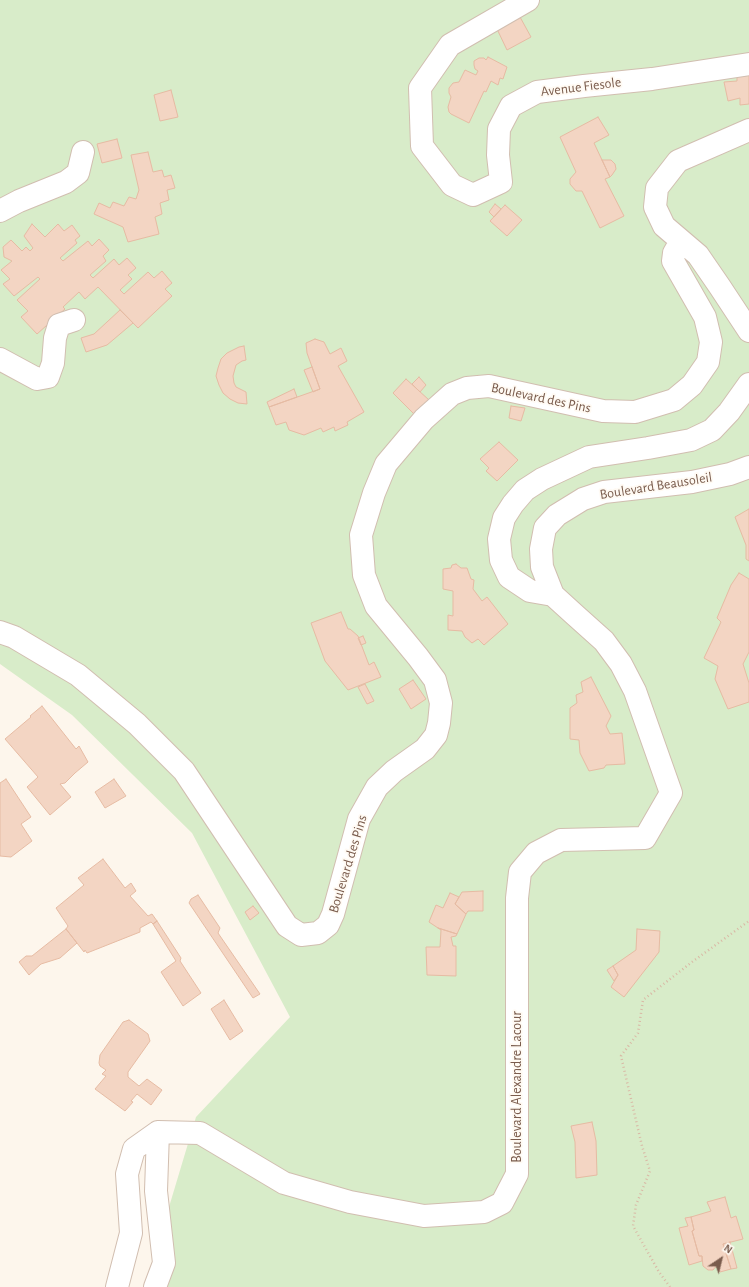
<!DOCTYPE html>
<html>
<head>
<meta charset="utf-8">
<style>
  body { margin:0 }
  #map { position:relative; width:749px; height:1287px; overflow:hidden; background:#fdf6ec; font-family:"Alegreya Sans",sans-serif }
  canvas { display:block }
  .north { position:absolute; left:701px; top:1239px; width:40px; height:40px; -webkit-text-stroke:3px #fffaf3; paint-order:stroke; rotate:35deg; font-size:11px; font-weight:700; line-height:16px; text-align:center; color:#7a5c4d }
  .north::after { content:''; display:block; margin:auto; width:14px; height:18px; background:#7a5c4d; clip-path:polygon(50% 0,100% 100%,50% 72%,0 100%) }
</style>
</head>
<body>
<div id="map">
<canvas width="749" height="1287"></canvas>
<div class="north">N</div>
</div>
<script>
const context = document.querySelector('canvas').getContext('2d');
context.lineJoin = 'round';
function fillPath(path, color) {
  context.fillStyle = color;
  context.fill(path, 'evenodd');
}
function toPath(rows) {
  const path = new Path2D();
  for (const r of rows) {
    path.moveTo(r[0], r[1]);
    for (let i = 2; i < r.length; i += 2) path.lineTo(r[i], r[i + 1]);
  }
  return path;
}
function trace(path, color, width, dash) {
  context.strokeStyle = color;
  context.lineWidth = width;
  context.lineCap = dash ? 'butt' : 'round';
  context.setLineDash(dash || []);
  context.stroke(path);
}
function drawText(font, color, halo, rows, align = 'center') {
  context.font = font + ' "Alegreya Sans",sans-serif';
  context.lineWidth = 3.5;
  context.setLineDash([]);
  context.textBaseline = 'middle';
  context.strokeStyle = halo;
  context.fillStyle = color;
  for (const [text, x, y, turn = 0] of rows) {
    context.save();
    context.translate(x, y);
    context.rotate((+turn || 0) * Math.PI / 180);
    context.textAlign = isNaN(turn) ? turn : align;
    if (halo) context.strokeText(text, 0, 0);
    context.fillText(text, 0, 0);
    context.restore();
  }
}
fillPath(toPath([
  [0,0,749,0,749,1287,145,1287,196,1117,290,1017,192,833,72,715,0,664]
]), '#d8ecc9');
const building = toPath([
  [520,17,531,37,507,50,497,29,520,17],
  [488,57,507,67,503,79,500,78,498,85,491,81,486,92,484,91,469,123,451,114,449,112,448,107,451,97,449,93,449,88,453,83,459,82,465,70,476,75,478,71,475,69,474,65,474,61,479,58,484,58,486,60,488,57],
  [749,71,749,104,740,105,740,98,728,101,724,82,737,81,737,72,749,71],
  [171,90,178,117,160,121,154,95,171,90],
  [598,117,609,135,594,143,610,177,605,179,624,216,600,228,582,191,576,191,570,184,570,179,576,172,560,137,598,117],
  [117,139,122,158,102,163,97,144,117,139],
  [148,152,153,172,162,170,164,177,171,175,175,188,167,190,169,200,160,203,162,214,155,217,159,234,128,242,123,227,94,214,99,203,110,208,113,202,124,206,129,197,136,199,139,190,131,155,148,152],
  [602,160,611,160,615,164,616,169,612,175,610,177,602,160],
  [495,204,501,209,494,217,489,212,495,204],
  [505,205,522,220,507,236,490,221,505,205],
  [32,224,45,237,58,224,64,231,72,225,80,236,75,240,77,243,60,258,63,261,88,241,92,246,99,239,109,250,103,256,106,261,90,275,93,278,114,259,119,265,127,258,136,268,128,275,132,279,120,290,124,294,148,272,154,278,162,271,172,283,165,289,172,296,138,328,98,287,85,299,79,292,63,307,65,309,37,334,21,317,28,311,17,300,40,279,38,277,14,296,3,284,10,279,1,270,12,261,4,257,3,247,11,240,22,251,26,247,30,251,33,248,24,236,32,224],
  [120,310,133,323,107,345,86,352,81,338,94,334,120,310],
  [315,339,324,342,330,354,341,348,347,361,338,366,364,412,347,422,348,425,335,431,334,427,323,432,321,428,304,435,289,430,286,422,276,425,269,407,320,389,307,353,306,343,315,339],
  [244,346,246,360,242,361,236,365,233,376,234,383,236,387,246,392,247,404,238,403,230,399,223,393,219,385,216,376,218,368,221,359,227,353,239,347,244,346],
  [312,367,320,389,313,392,304,370,312,367],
  [419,377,426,385,420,392,412,384,419,377],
  [406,379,429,400,414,414,393,393,406,379],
  [294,389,297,397,269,407,267,402,294,389],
  [511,406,525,408,521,421,509,418,511,406],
  [499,442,518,460,497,481,486,471,489,468,480,459,499,442],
  [749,509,749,561,746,559,746,545,735,517,749,509],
  [456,564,461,568,467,568,471,579,474,580,473,589,482,601,487,597,508,624,484,645,478,639,472,643,465,637,462,631,448,630,448,615,453,616,453,591,443,589,443,569,451,568,452,565,456,564],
  [739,573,749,579,749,652,743,664,749,683,749,702,728,709,715,679,718,666,704,658,721,622,717,618,731,585,739,573],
  [341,612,348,629,350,629,358,636,369,665,374,662,381,677,348,690,325,661,311,623,341,612],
  [363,636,366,643,361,645,358,638,363,636],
  [591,677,611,716,606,726,610,734,622,733,625,764,606,765,604,768,589,771,580,753,579,740,570,739,570,708,577,703,576,695,583,692,581,682,591,677],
  [413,680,426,699,411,709,399,689,413,680],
  [365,684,374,701,367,704,358,687,365,684],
  [42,706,76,749,79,746,88,762,75,773,65,783,60,784,71,797,50,815,27,787,38,777,5,739,31,717,30,716,42,706],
  [6,779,31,817,21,824,32,841,11,857,0,856,0,783,6,779],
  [114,779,126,796,105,808,95,792,114,779],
  [103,859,125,888,131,883,136,891,130,896,148,916,152,914,157,921,153,924,151,922,140,928,140,932,87,953,85,950,84,952,66,929,68,926,56,908,84,885,78,878,103,859],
  [483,891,483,911,468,911,466,914,455,904,462,892,483,891],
  [450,893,459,897,455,904,466,914,457,934,438,928,429,922,436,905,443,908,450,893],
  [198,895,220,928,218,933,260,994,253,998,189,903,191,899,198,895],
  [253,906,259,913,250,920,245,912,253,906],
  [157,921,181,958,180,961,201,993,183,1006,161,972,176,961,153,924,157,921],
  [438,928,457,934,456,936,451,937,453,946,456,946,456,976,427,975,426,947,440,947,441,930,438,928],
  [66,929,77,943,60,958,41,964,29,975,19,962,26,956,32,956,66,929],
  [637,929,660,931,659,952,624,997,611,987,618,975,613,966,636,950,637,929],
  [613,966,618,975,614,981,607,970,613,966],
  [224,1000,243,1031,230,1040,211,1009,224,1000],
  [129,1020,148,1034,150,1041,128,1072,128,1077,139,1086,147,1079,162,1090,151,1105,137,1094,131,1101,133,1102,125,1111,95,1089,106,1076,102,1074,106,1070,100,1066,99,1063,100,1055,123,1022,129,1020],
  [592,1122,596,1141,597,1175,576,1178,575,1142,571,1126,592,1122],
  [725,1197,731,1218,736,1216,743,1239,723,1244,731,1269,720,1272,717,1265,713,1270,708,1270,703,1266,702,1256,699,1256,692,1231,694,1230,691,1217,711,1211,707,1202,725,1197],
  [691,1217,694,1230,692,1231,699,1256,702,1256,702,1261,689,1265,679,1228,688,1226,685,1218,691,1217],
  [730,1242,737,1268,731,1269,723,1244,730,1242]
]);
fillPath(building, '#f3d5c3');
trace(building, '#e6bba3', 1);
const minor = toPath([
  [528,0,450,45,420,88,422,146,452,185,473,195,501,182,498,155,499,129,511,106,537,92,584,86,652,79,749,64],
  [749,130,678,161,657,188,655,207,664,226,698,255,720,287,749,331],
  [0,211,19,201,66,182,78,173,83,152],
  [0,359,37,379,48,377,53,363,55,338,59,325,74,320],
  [553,595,530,591,509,577,501,560,499,539,504,518,513,504,525,490,542,479,589,457,648,448,691,440,712,430,729,412,749,384],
  [0,632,14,637,78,675,137,724,184,771,287,926,301,935,318,933,328,925,333,914,359,819,377,787,394,771,425,749,436,735,439,723,441,703,435,680,418,657,376,606,364,575,361,535,374,493,386,464,424,419,452,394,467,388,489,386,603,411,635,412,674,400,692,385,708,362,711,342,705,317,673,261,674,253,681,241],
  [117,1287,131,1233,127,1174,134,1149,158,1132],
  [155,1287,164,1263,156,1191,158,1132,200,1133,284,1183,350,1202,424,1216,484,1212,502,1203,517,1174,517,898,520,872,536,853,561,840,645,838,671,793,635,691,621,664,604,641,575,615,553,595,542,567,541,549,545,528,557,515,583,499,604,492,692,482,730,474,749,467]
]);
trace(minor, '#d1beb0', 24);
trace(toPath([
  [670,1287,659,1272,633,1226,636,1205,650,1171,642,1146,621,1056,638,1033,643,1000,692,962,749,921]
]), '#d9b8a5', 2.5, [1, 3]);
trace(minor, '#fff', 22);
drawText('14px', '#7a5c4d', '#fffaf3', [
  ["Avenue Fiesole",581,87,-7],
  ["Boulevard des Pins",541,398,12],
  ["Boulevard Beausoleil",656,486,-9],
  ["Boulevard des Pins",348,864,-73],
  ["Boulevard Alexandre Lacour",517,1087,-90]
]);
</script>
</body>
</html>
